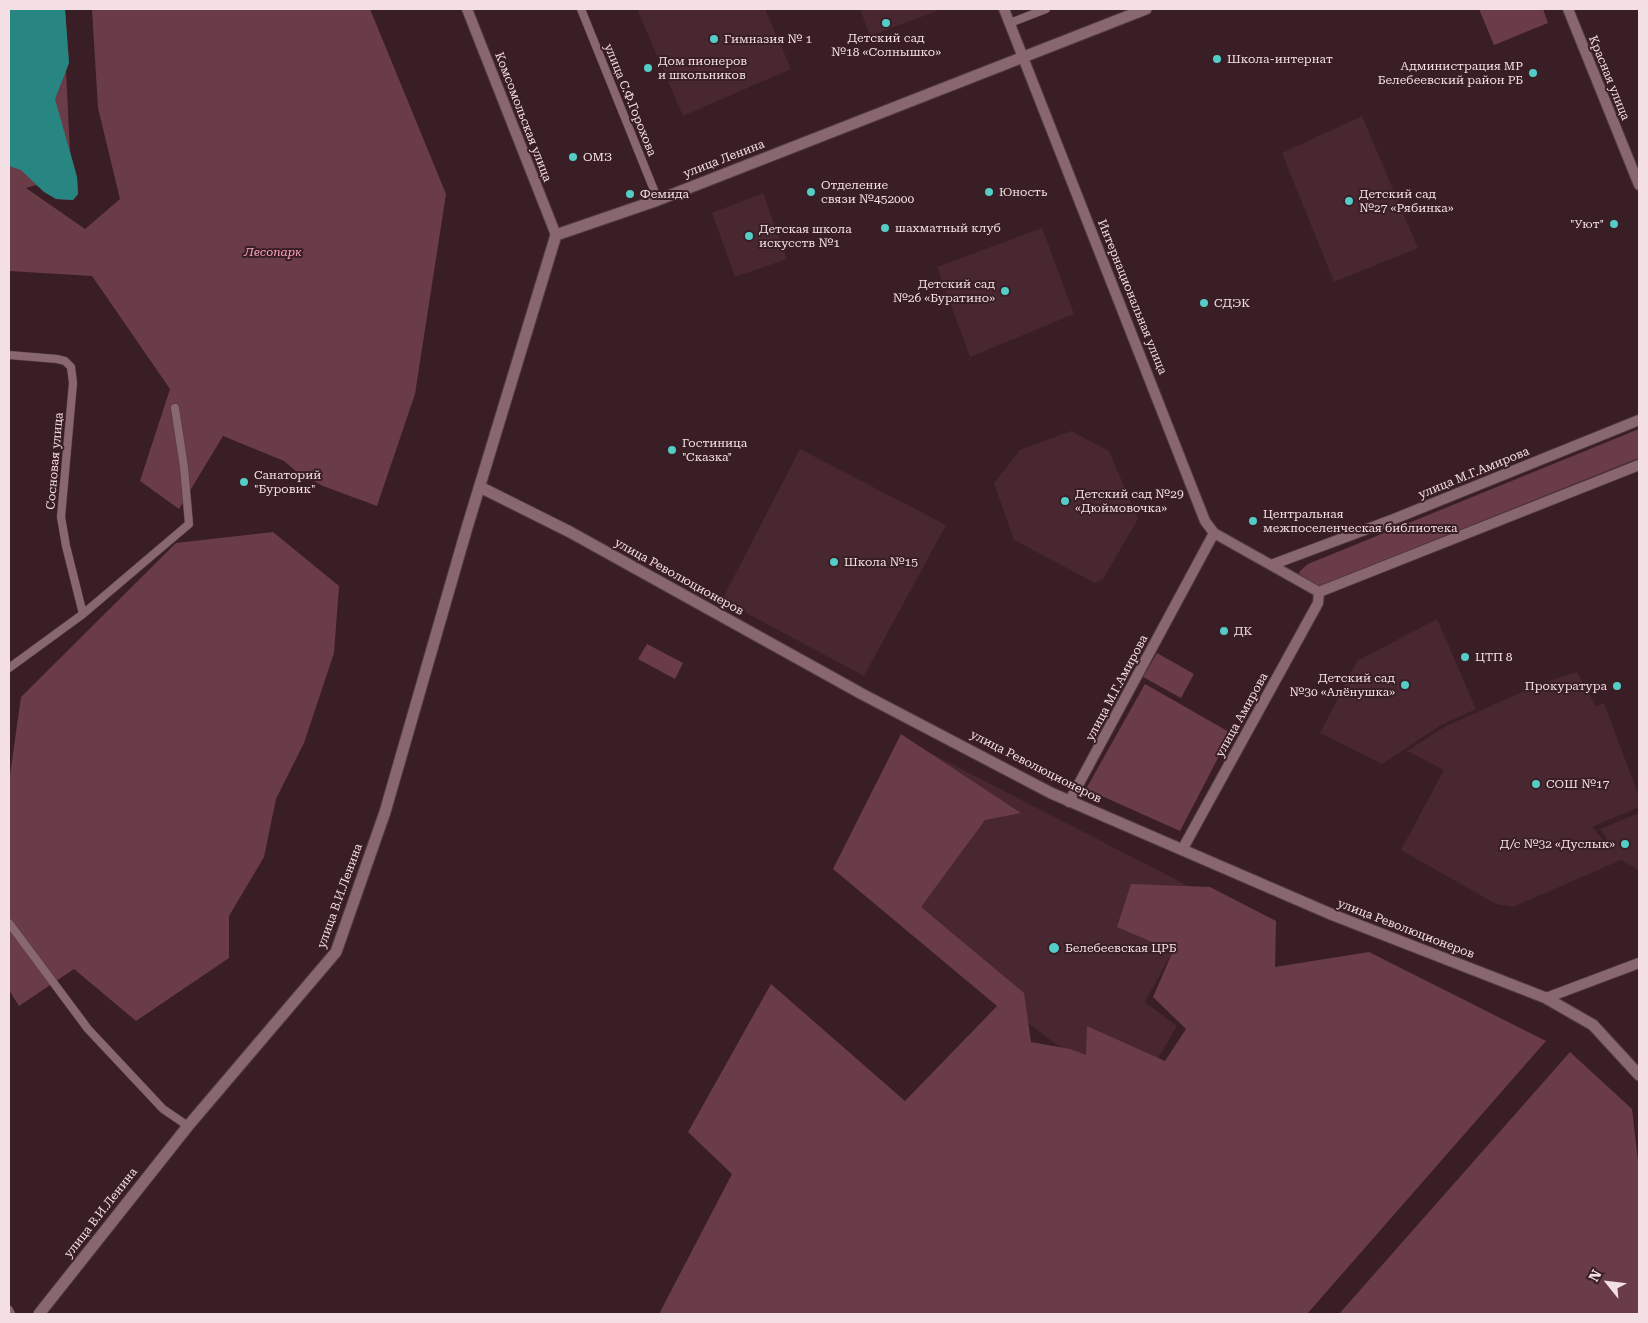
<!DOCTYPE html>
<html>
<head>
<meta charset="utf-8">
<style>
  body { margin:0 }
  #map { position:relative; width:1648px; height:1323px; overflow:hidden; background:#391e25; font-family:"Roboto Serif",serif }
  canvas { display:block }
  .frame { position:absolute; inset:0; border:10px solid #f4e0e4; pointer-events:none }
  .north { position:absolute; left:1583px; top:1258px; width:50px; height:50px; -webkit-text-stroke:4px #391e25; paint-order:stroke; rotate:299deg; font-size:14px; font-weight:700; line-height:20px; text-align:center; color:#f4e0e4 }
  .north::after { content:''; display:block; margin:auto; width:18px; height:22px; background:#f4e0e4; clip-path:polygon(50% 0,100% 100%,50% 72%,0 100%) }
</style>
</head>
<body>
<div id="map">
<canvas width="1648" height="1323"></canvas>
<div class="frame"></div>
<div class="north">N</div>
</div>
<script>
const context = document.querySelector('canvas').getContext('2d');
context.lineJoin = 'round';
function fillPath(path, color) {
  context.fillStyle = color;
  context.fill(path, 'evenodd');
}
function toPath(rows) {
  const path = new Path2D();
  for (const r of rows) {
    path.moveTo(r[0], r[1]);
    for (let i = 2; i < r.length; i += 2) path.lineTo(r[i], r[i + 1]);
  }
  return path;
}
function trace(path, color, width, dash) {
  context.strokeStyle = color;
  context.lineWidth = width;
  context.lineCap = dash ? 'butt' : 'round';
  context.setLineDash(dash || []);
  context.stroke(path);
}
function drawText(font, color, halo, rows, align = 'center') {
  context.font = font + ' "Roboto Serif",serif';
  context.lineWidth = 4;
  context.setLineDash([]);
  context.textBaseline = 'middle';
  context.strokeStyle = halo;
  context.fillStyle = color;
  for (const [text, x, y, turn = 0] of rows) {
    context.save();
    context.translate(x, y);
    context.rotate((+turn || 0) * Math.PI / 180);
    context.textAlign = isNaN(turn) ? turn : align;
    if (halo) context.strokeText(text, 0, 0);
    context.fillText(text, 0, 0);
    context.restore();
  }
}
fillPath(toPath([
  [637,9,765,9,791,69,683,116],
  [860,9,942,9,870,36],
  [1362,116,1418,248,1334,282,1282,153],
  [763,193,787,259,735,277,712,213],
  [1042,228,1074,314,970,357,937,267],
  [1071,431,1109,451,1138,519,1103,579,1095,583,1014,540,994,483,1020,450],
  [800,449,946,525,864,676,722,600],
  [1437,619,1476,709,1441,725,1382,764,1320,733,1357,661],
  [1577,672,1596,706,1604,703,1639,797,1639,807,1592,827,1617,855,1600,829,1639,813,1639,870,1621,860,1513,907,1496,904,1401,850,1444,770,1407,751,1446,726,1542,683],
  [903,739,1204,894,1145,1002,1177,1026,1133,1101,1017,1015,835,868]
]), '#482730');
fillPath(toPath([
  [9,9,65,9,69,63,66,71,70,151,77,177,78,194,73,200,56,199,36,185,26,188,85,229,120,199,98,108,92,9,370,9,446,194,415,394,377,506,323,486,297,472,284,461,223,436,179,509,140,481,170,389,92,276,9,271],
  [1479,9,1543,9,1548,23,1494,45],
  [1639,429,1639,458,1317,587,1302,583,1299,572,1308,564],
  [273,532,339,586,334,653,304,743,276,799,264,857,229,916,229,958,136,1021,74,969,19,1006,9,990,9,782,21,697,176,543],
  [647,644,683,663,675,679,638,659],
  [1157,653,1194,674,1181,698,1143,677],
  [1145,684,1231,733,1180,831,1086,789],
  [901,734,1021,813,985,820,921,907,1024,993,1031,1042,1070,1049,1086,1055,1087,1026,1165,1061,1186,1029,1153,997,1173,951,1117,927,1131,884,1210,887,1276,921,1275,967,1369,952,1546,1041,1307,1314,659,1314,732,1174,688,1132,771,984,905,1101,997,1006,833,869],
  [1570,1052,1632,1109,1639,1170,1639,1314,1339,1314]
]), '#6a3c48');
fillPath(toPath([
  [9,9,65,9,69,63,55,99,77,177,78,194,73,200,56,199,44,192,21,170,9,166]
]), '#278681');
const minor = toPath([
  [581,9,658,200],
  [1010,23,1046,9],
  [9,355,57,359,65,361,71,367,73,383,61,517,66,546,83,614],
  [9,668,83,614,189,524,184,467,175,408],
  [9,923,88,1029,163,1109,188,1126],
  [9,1310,11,1314]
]);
const tertiary = toPath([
  [467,9,556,235],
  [1004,9,1205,521,1214,533,1319,592],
  [1568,9,1639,185],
  [1271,565,1394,519,1639,420],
  [1319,592,1639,465],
  [1069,802,1214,533],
  [1182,850,1318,603,1319,592],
  [1546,998,1639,963]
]);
const secondary = toPath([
  [480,487,570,532,862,694,1051,793,1333,915,1546,998,1593,1025,1639,1075],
  [39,1314,188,1126,336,952,385,812,466,531,556,235,658,200,1146,9]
]);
trace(minor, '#523b41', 9);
trace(tertiary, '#523b41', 12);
trace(secondary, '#523b41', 13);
trace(minor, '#88676e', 8);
trace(tertiary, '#88676e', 10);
trace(secondary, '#88676e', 11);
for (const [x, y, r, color] of [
  [886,23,5,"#54cdc7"],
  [714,39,5,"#54cdc7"],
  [1217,59,5,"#54cdc7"],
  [648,68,5,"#54cdc7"],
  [1533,73,5,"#54cdc7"],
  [573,157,5,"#54cdc7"],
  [811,192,5,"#54cdc7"],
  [989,192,5,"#54cdc7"],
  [630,194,5,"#54cdc7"],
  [1349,201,5,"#54cdc7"],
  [1614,224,5,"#54cdc7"],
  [885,228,5,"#54cdc7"],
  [749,236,5,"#54cdc7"],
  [1005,291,5,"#54cdc7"],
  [1204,303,5,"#54cdc7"],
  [672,450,5,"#54cdc7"],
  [244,482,5,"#54cdc7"],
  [1065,501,5,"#54cdc7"],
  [1253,521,5,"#54cdc7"],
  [834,562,5,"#54cdc7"],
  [1224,631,5,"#54cdc7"],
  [1465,657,5,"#54cdc7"],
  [1405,685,5,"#54cdc7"],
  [1617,686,5,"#54cdc7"],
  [1536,784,5,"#54cdc7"],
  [1625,844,5,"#54cdc7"],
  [1054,948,6,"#54cdc7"]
]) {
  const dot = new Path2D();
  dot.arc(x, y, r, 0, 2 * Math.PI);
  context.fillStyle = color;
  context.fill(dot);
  trace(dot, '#391e25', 2);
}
drawText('12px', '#f4e0e4', '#391e25', [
  ["Детский сад",886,38,"center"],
  ["№18 «Солнышко»",886,52,"center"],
  ["Гимназия № 1",724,39],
  ["Школа-интернат",1227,59],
  ["Дом пионеров",658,61],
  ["и школьников",658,75],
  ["Администрация МР",1523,66,"right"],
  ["Белебеевский район РБ",1523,80,"right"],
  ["ОМЗ",583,157],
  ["Отделение",821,185],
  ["связи №452000",821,199],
  ["Юность",999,192],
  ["Фемида",640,194],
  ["Детский сад",1359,194],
  ["№27 «Рябинка»",1359,208],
  ["\"Уют\"",1604,224,"right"],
  ["шахматный клуб",895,228],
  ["Детская школа",759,229],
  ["искусств №1",759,243],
  ["Детский сад",995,284,"right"],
  ["№26 «Буратино»",995,298,"right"],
  ["СДЭК",1214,303],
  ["Гостиница",682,443],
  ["\"Сказка\"",682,457],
  ["Санаторий",254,475],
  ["\"Буровик\"",254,489],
  ["Детский сад №29",1075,494],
  ["«Дюймовочка»",1075,508],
  ["Центральная",1263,514],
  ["межпоселенческая библиотека",1263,528],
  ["Школа №15",844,562],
  ["ДК",1234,631],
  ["ЦТП 8",1475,657],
  ["Детский сад",1395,678,"right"],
  ["№30 «Алёнушка»",1395,692,"right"],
  ["Прокуратура",1607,686,"right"],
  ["СОШ №17",1546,784],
  ["Д/с №32 «Дуслык»",1615,844,"right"],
  ["Белебеевская ЦРБ",1065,948]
], 'left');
drawText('12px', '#f4e0e4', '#391e25', [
  ["Красная улица",1609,78,68],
  ["улица С.Ф.Горохова",630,100,68],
  ["Комсомольская улица",523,117,69],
  ["улица Ленина",724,159,-21],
  ["Интернациональная улица",1132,297,68],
  ["Сосновая улица",55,461,-85],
  ["улица М.Г.Амирова",1474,473,-22],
  ["улица Революционеров",679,577,29],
  ["улица М.Г.Амирова",1117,688,-62],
  ["улица Амирова",1242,715,-61],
  ["улица Революционеров",1036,767,27],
  ["улица В.И.Ленина",340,896,-70],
  ["улица Революционеров",1406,929,21],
  ["улица В.И.Ленина",101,1213,-52]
]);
drawText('italic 12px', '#fea4ba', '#391e25', [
  ["Лесопарк",273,252]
]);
</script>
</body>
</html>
